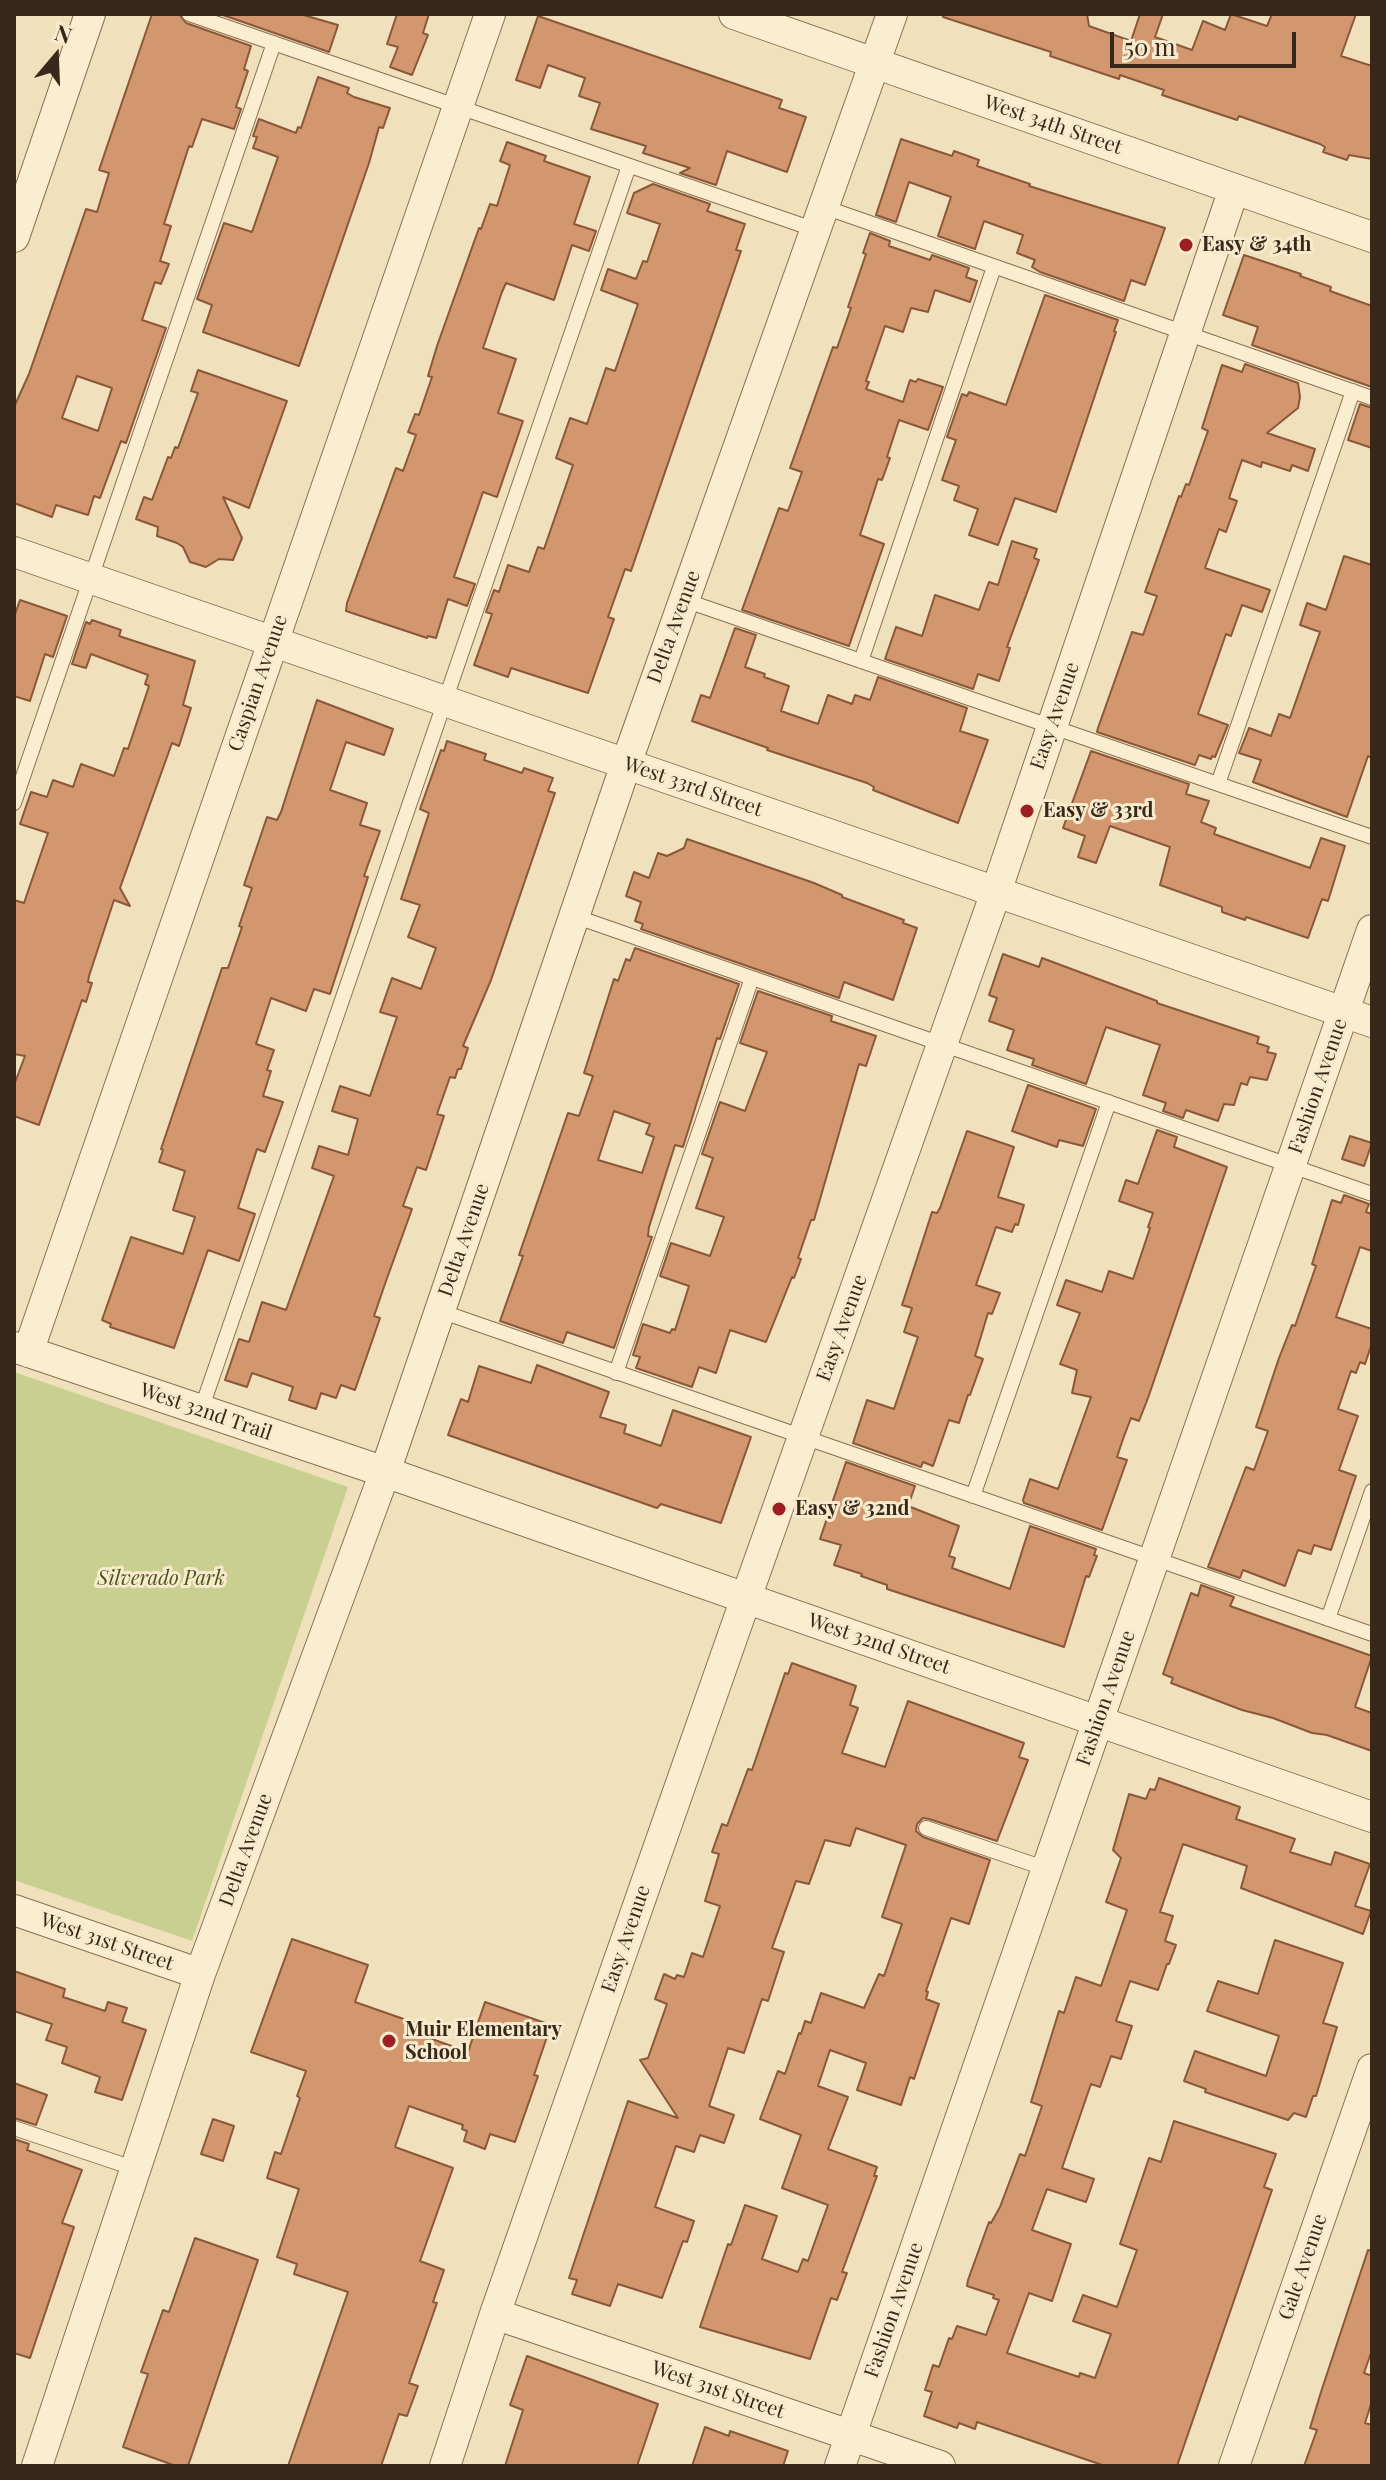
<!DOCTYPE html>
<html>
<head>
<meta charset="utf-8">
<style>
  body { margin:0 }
  #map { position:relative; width:1386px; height:2480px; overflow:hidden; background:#f1e0bc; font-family:"Playfair Display",serif }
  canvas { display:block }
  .frame { position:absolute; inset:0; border:16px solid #37281a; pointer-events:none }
  .north { position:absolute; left:16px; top:16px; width:80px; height:80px; -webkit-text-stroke:6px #f8eacc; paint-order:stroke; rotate:19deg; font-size:22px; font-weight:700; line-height:32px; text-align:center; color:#37281a }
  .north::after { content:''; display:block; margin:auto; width:28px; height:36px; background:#37281a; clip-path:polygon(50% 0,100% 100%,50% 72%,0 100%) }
  .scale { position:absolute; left:1110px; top:32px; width:186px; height:36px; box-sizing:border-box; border:4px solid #37281a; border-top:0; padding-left:10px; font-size:24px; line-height:28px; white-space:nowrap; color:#37281a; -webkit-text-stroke:6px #f8eacc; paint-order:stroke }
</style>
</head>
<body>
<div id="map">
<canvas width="1386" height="2480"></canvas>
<div class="frame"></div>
<div class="north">N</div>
<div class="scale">50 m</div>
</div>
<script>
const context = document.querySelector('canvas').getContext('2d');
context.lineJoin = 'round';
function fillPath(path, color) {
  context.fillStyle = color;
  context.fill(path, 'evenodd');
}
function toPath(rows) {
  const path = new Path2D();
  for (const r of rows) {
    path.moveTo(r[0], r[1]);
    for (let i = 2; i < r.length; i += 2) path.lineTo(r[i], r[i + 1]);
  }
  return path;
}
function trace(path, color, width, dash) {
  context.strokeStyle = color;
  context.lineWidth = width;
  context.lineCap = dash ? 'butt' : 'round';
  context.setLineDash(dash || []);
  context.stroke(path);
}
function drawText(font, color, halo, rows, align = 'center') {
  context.font = font + ' "Playfair Display",serif';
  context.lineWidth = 6;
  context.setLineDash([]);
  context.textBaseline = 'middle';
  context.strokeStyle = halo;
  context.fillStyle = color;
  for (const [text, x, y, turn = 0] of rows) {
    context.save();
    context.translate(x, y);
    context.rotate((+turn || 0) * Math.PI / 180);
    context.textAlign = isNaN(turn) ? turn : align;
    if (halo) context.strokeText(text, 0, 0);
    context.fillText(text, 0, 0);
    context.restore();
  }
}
fillPath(toPath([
  [14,1372,348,1487,192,1941,14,1880]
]), '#c9cf90');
const building = toPath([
  [152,14,179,14,186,23,251,46,244,69,248,71,236,107,241,109,234,129,202,119,192,147,189,146,164,224,171,226,160,261,169,264,161,284,155,282,142,320,166,328,126,443,121,441,100,498,94,496,88,515,56,505,52,517,14,503,14,407,29,374,86,209,97,212,109,173,99,170,152,14],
  [77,376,112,388,98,431,62,418,77,376],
  [220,14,300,14,338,25,329,52,220,14],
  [397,14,429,14,423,33,428,35,412,75,390,67,398,47,387,44,397,14],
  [943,14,1087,14,1089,26,1131,41,1140,14,1163,14,1155,37,1192,50,1203,21,1225,30,1231,14,1267,26,1272,14,1356,14,1341,56,1372,66,1372,159,1349,155,1347,160,1323,152,1325,147,1320,144,1239,116,1237,120,1162,95,1164,90,1120,75,1119,79,1050,56,1051,52,943,17,943,14],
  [538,16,782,100,779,108,806,117,787,172,727,151,716,185,680,173,690,168,643,153,646,146,591,129,600,103,579,96,585,78,548,65,540,88,516,80,538,16],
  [318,77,349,88,347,93,354,97,390,108,383,128,379,127,369,163,299,366,203,332,212,305,197,299,224,223,252,232,278,157,253,148,257,137,253,136,259,119,296,133,298,127,301,128,318,77],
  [901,139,952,156,954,151,979,160,977,166,1030,184,1029,186,1165,228,1145,285,1131,280,1124,301,1040,272,1032,267,1035,260,1017,253,1023,235,984,221,975,249,938,236,951,197,909,182,896,222,876,215,901,139],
  [507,142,546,156,544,161,590,177,574,224,596,231,589,251,572,245,554,300,506,283,502,292,483,348,516,359,498,413,523,421,497,497,483,492,454,577,475,584,467,606,448,599,436,638,428,636,427,638,346,611,347,603,396,468,403,471,416,435,408,432,415,414,419,415,432,377,428,376,437,346,479,228,481,229,490,204,497,206,510,165,500,161,507,142],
  [653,184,710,204,707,211,745,224,736,250,741,251,631,571,625,569,623,575,608,617,614,619,588,693,511,668,508,677,474,665,492,614,486,612,494,590,499,592,508,565,529,572,538,547,544,549,573,465,556,458,570,418,587,424,606,368,615,371,638,304,601,290,608,269,636,279,643,261,647,262,660,224,627,213,634,193,653,184],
  [870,233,890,241,889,246,930,260,932,255,969,268,966,277,977,281,970,302,935,290,928,312,911,308,903,332,885,326,866,381,869,382,866,389,903,402,910,380,916,382,918,379,943,387,928,430,899,420,887,457,890,458,882,480,878,479,860,535,884,544,849,646,742,610,779,508,788,511,802,472,790,468,833,347,837,348,851,308,848,307,866,254,863,253,870,233],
  [1244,255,1301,274,1300,276,1331,287,1330,291,1372,306,1372,387,1252,345,1258,327,1223,315,1244,255],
  [1045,295,1118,320,1114,331,1116,332,1056,512,1015,498,998,545,969,535,978,509,954,500,959,486,942,480,956,440,947,437,962,394,967,396,969,392,1006,405,1045,295],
  [1245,364,1298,383,1300,397,1298,408,1267,433,1315,449,1308,471,1292,465,1290,471,1262,462,1261,467,1242,460,1229,498,1237,501,1226,532,1219,529,1205,568,1270,590,1262,612,1242,605,1231,636,1226,634,1198,714,1228,725,1215,757,1212,756,1211,759,1199,755,1195,765,1097,732,1098,728,1132,632,1143,635,1157,596,1145,592,1179,496,1181,497,1186,484,1189,485,1208,431,1202,428,1222,365,1242,372,1245,364],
  [198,370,287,401,249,508,223,497,242,538,233,560,219,559,206,567,190,562,183,547,177,543,157,536,158,527,136,519,144,497,152,500,168,457,171,458,175,447,178,448,198,393,191,391,198,370],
  [1360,404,1372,408,1372,448,1348,440,1360,404],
  [1012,541,1037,549,1034,558,1039,560,1007,647,1010,648,999,681,978,674,973,689,885,659,896,627,922,636,935,595,979,610,989,582,998,585,1012,541],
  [1344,556,1372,565,1372,758,1368,756,1347,817,1253,782,1261,760,1239,753,1249,728,1271,736,1279,714,1290,718,1320,632,1300,625,1307,603,1326,610,1344,556],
  [20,600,67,616,53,657,45,654,30,701,14,696,14,617,20,600],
  [92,620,121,630,119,636,195,661,183,705,191,708,179,746,172,743,120,888,130,906,114,900,89,976,88,982,92,983,86,1002,82,1000,39,1125,14,1116,14,1085,25,1056,14,1054,14,900,24,903,48,833,20,824,31,792,47,797,53,780,73,787,81,764,114,776,124,748,128,749,149,686,145,684,148,675,91,654,86,668,72,664,86,622,90,624,92,620],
  [735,628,756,635,745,667,765,674,764,677,789,686,781,711,818,724,828,695,852,704,855,695,870,700,878,677,967,708,960,731,988,740,958,823,873,790,874,787,867,783,767,750,768,748,692,721,701,695,710,698,735,628],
  [317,700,393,729,384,755,346,742,330,790,367,803,360,825,380,831,364,876,368,877,330,994,314,989,306,1011,271,998,256,1044,274,1050,267,1070,271,1071,263,1096,283,1102,265,1152,257,1149,238,1208,255,1214,239,1261,208,1250,174,1348,110,1327,111,1324,102,1320,131,1237,183,1254,195,1217,173,1210,185,1171,159,1162,163,1150,161,1149,222,968,228,968,242,927,239,926,252,888,244,885,267,817,277,820,281,812,317,700],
  [447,741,486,754,484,760,522,773,524,768,553,778,548,791,555,793,491,980,463,1046,468,1048,461,1069,458,1069,455,1078,450,1077,437,1114,444,1116,426,1170,417,1167,403,1206,412,1209,386,1281,374,1316,380,1318,355,1390,341,1385,336,1398,321,1393,316,1409,289,1400,293,1387,252,1373,247,1387,225,1380,239,1339,249,1342,262,1302,286,1310,334,1176,312,1168,319,1146,348,1155,358,1119,332,1111,340,1086,370,1096,397,1017,380,1012,392,978,421,989,436,948,408,937,420,905,401,899,429,813,420,809,441,750,444,751,447,741],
  [1091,751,1189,784,1186,794,1209,801,1201,822,1216,828,1214,834,1310,868,1321,838,1345,846,1328,901,1322,899,1308,938,1246,917,1245,920,1222,912,1222,907,1160,885,1170,847,1110,826,1096,863,1078,857,1085,836,1063,828,1091,751],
  [687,839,814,883,842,895,842,897,904,920,903,923,917,928,893,1000,844,982,839,998,641,929,643,924,635,921,641,902,626,896,634,872,649,878,658,853,667,856,684,848,687,839],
  [635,948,739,984,720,1039,717,1038,683,1147,675,1145,649,1227,648,1236,652,1237,614,1348,567,1332,563,1343,500,1321,523,1256,519,1255,568,1113,579,1116,593,1076,584,1073,614,979,618,981,626,959,630,961,635,948],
  [614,1111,650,1124,646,1134,654,1137,642,1173,598,1160,614,1111],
  [1003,954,1039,967,1042,958,1157,1001,1157,1003,1259,1037,1257,1043,1269,1047,1267,1052,1276,1054,1267,1080,1250,1077,1247,1085,1241,1083,1234,1105,1224,1104,1218,1121,1186,1110,1183,1118,1163,1111,1166,1103,1143,1095,1160,1045,1106,1027,1086,1084,1032,1065,1034,1059,1007,1050,1014,1030,989,1021,997,998,989,995,1003,954],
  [758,991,832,1016,831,1021,876,1036,866,1066,859,1064,814,1220,811,1220,798,1258,801,1259,794,1278,792,1277,766,1342,730,1330,716,1373,699,1367,692,1387,636,1368,640,1357,633,1355,643,1324,670,1333,672,1329,675,1330,689,1286,660,1276,671,1243,710,1256,724,1217,696,1208,713,1158,702,1154,720,1102,745,1111,767,1052,740,1043,758,991],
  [1028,1085,1096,1109,1083,1146,1059,1140,1057,1147,1012,1131,1028,1085],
  [1157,1130,1177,1137,1174,1147,1227,1167,1148,1398,1139,1421,1131,1418,1123,1439,1117,1457,1127,1460,1102,1530,1024,1503,1023,1500,1030,1479,1058,1489,1091,1397,1072,1393,1077,1370,1060,1364,1080,1313,1057,1305,1066,1280,1102,1292,1109,1271,1133,1279,1150,1228,1148,1227,1153,1213,1119,1201,1126,1180,1138,1184,1157,1130],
  [967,1131,1014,1147,998,1197,1024,1205,1018,1225,1015,1224,1012,1232,996,1227,976,1285,1000,1293,992,1314,988,1313,975,1356,983,1359,970,1395,968,1395,959,1423,949,1420,933,1466,923,1462,921,1467,853,1443,867,1400,894,1409,918,1337,904,1332,912,1308,902,1305,932,1212,937,1213,940,1208,967,1131],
  [1350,1136,1372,1143,1364,1166,1342,1159,1350,1136],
  [1344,1195,1369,1204,1366,1212,1372,1214,1372,1251,1360,1247,1336,1317,1372,1329,1372,1343,1365,1364,1360,1362,1356,1373,1351,1371,1338,1409,1358,1416,1339,1470,1356,1476,1331,1550,1314,1545,1311,1554,1298,1550,1285,1586,1243,1570,1240,1578,1208,1567,1246,1467,1254,1470,1268,1431,1256,1427,1279,1358,1292,1325,1295,1326,1316,1266,1312,1264,1332,1200,1341,1203,1344,1195],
  [537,1365,609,1392,600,1417,626,1425,624,1433,661,1446,673,1410,751,1437,721,1523,661,1504,657,1508,448,1435,461,1399,468,1402,479,1366,531,1383,537,1365],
  [846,1462,915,1486,908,1506,959,1526,949,1556,955,1558,952,1568,1010,1589,1030,1526,1096,1549,1094,1555,1097,1556,1089,1577,1086,1576,1064,1647,887,1589,887,1585,861,1576,862,1574,834,1565,841,1545,820,1539,846,1462],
  [1201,1585,1234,1597,1230,1606,1372,1656,1355,1707,1372,1713,1372,1751,1327,1735,1312,1733,1273,1718,1242,1710,1171,1683,1173,1678,1163,1674,1191,1593,1198,1596,1201,1585],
  [792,1663,856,1686,850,1705,858,1708,842,1753,885,1767,908,1701,1024,1743,1019,1757,1028,1760,997,1841,929,1819,923,1818,917,1824,916,1831,923,1837,990,1860,969,1924,951,1918,926,1991,928,1992,926,1999,939,2004,914,2079,910,2077,901,2105,857,2090,866,2063,830,2050,818,2086,848,2097,828,2149,877,2167,874,2176,877,2176,842,2272,847,2273,837,2300,831,2298,810,2359,700,2327,728,2244,731,2245,745,2205,777,2216,762,2259,798,2272,803,2259,808,2261,828,2205,782,2188,801,2135,760,2119,778,2071,785,2074,799,2033,801,2034,805,2021,811,2023,821,1993,864,2008,879,1974,884,1976,902,1924,882,1917,906,1845,856,1828,850,1846,825,1840,809,1884,796,1881,772,1948,784,1952,768,2001,762,1999,744,2053,728,2048,709,2106,734,2115,724,2143,700,2135,694,2152,676,2146,655,2207,694,2221,687,2242,683,2241,662,2298,618,2284,610,2306,572,2294,577,2280,569,2278,628,2101,678,2118,640,2060,648,2058,667,2004,655,1999,664,1974,675,1979,677,1975,684,1977,692,1953,703,1957,720,1906,705,1901,719,1854,712,1852,722,1824,727,1826,748,1769,752,1770,785,1673,788,1674,792,1663],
  [1159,1778,1240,1807,1236,1819,1295,1839,1290,1852,1331,1865,1335,1852,1370,1864,1355,1906,1371,1911,1363,1934,1241,1888,1247,1866,1183,1844,1160,1912,1173,1916,1165,1941,1176,1945,1169,1964,1167,1964,1158,1990,1130,1981,1116,2021,1132,2026,1121,2059,1111,2056,1100,2087,1091,2084,1062,2168,1094,2179,1086,2202,1047,2189,1032,2230,1071,2244,1052,2301,1029,2293,1007,2353,1079,2377,1080,2373,1095,2378,1111,2334,1073,2321,1083,2295,1117,2307,1137,2250,1120,2244,1149,2158,1161,2162,1174,2121,1276,2154,1264,2187,1272,2190,1177,2466,1105,2466,977,2422,975,2429,959,2423,957,2428,924,2416,932,2392,925,2390,933,2365,939,2367,949,2338,952,2339,957,2326,986,2335,999,2300,993,2298,994,2295,967,2286,968,2280,989,2222,991,2223,1000,2207,1020,2154,1025,2156,1042,2106,1031,2102,1059,2011,1064,2013,1076,1977,1101,1986,1127,1910,1106,1902,1121,1858,1113,1850,1129,1794,1146,1799,1150,1789,1155,1790,1159,1778],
  [292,1939,368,1965,355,2002,435,2030,432,2039,468,2052,485,2002,551,2025,534,2075,538,2076,515,2142,490,2134,485,2149,464,2141,467,2131,462,2129,463,2125,409,2106,395,2147,453,2168,420,2261,444,2270,433,2302,437,2303,409,2383,418,2386,407,2416,399,2414,381,2466,288,2466,348,2292,294,2274,297,2264,277,2257,299,2189,267,2178,275,2152,281,2154,300,2098,297,2096,306,2071,251,2052,292,1939],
  [1275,1940,1343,1963,1323,2023,1337,2027,1316,2096,1313,2096,1306,2117,1294,2113,1288,2120,1205,2092,1206,2089,1184,2081,1195,2051,1266,2076,1279,2036,1207,2011,1218,1981,1258,1994,1275,1940],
  [14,1971,65,1989,63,1997,105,2011,108,2002,127,2008,122,2022,146,2030,122,2100,95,2092,100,2077,62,2063,67,2047,46,2040,52,2024,14,2011,14,1971],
  [14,2083,47,2095,36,2125,14,2118,14,2083],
  [213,2119,234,2126,223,2161,201,2154,213,2119],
  [14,2139,29,2144,27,2150,82,2170,62,2223,74,2227,30,2358,14,2353,14,2139],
  [195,2238,258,2260,188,2466,176,2466,123,2447,148,2374,141,2372,163,2310,169,2312,195,2238],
  [1368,2250,1372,2251,1372,2350,1364,2373,1372,2376,1372,2401,1365,2423,1372,2425,1372,2466,1304,2466,1317,2430,1310,2428,1321,2392,1368,2250],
  [527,2356,658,2404,637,2466,505,2466,523,2410,510,2405,527,2356],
  [705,2427,729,2436,730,2431,788,2451,783,2466,692,2466,705,2427]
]);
fillPath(building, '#d2976f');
trace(building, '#8a5839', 2);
const lane = toPath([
  [189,14,816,230],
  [824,207,1372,398],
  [684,600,1372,837],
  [861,661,994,267],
  [1218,784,1353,391],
  [14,803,274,43],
  [574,916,1372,1194],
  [440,1311,1372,1634],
  [616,1373,752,978],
  [201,1410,629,166],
  [973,1496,1109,1102],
  [1328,1619,1372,1491],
  [926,1828,1047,1869],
  [14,2128,136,2169]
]);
const street = toPath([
  [734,14,1372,237],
  [14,237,90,14],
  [14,552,1372,1022],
  [14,1347,385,1472,1372,1817],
  [28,1352,490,14],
  [14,1910,200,1974],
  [495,2314,940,2466],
  [37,2466,200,1974,385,1472,626,764,892,14],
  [445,2466,495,2314,746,1598,996,892,1234,189],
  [840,2466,1372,930],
  [1234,2466,1372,2069]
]);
trace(lane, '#897054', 16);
trace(street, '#897054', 32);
trace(lane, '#fbeed0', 14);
trace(street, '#fbeed0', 30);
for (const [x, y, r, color] of [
  [1186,245,8,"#9c2023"],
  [1027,811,8,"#9c2023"],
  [779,1509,8,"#9c2023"],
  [389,2041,8,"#9c2023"]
]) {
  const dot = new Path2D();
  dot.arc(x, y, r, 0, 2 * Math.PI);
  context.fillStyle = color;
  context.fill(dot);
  trace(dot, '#f8eacc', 3);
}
drawText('20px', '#37281a', '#f8eacc', [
  ["West 34th Street",1053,125,19],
  ["Delta Avenue",674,627,-70],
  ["Caspian Avenue",258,683,-71],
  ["Easy Avenue",1055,716,-71],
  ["West 33rd Street",693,787,19],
  ["Fashion Avenue",1318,1086,-71],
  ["Delta Avenue",464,1240,-71],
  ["Easy Avenue",842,1328,-70],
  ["West 32nd Trail",206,1412,19],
  ["West 32nd Street",879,1644,19],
  ["Fashion Avenue",1106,1698,-71],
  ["Delta Avenue",246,1850,-70],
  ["Easy Avenue",626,1939,-71],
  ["West 31st Street",107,1942,19],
  ["Gale Avenue",1303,2267,-71],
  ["Fashion Avenue",894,2310,-71],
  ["West 31st Street",718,2390,19]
]);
drawText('bold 20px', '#37281a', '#f8eacc', [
  ["Easy & 34th",1202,245],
  ["Easy & 33rd",1043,811],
  ["Easy & 32nd",795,1509],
  ["Muir Elementary",405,2030],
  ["School",405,2053]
], 'left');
drawText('italic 20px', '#49551f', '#f8eacc', [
  ["Silverado Park",161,1579]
]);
</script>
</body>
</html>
